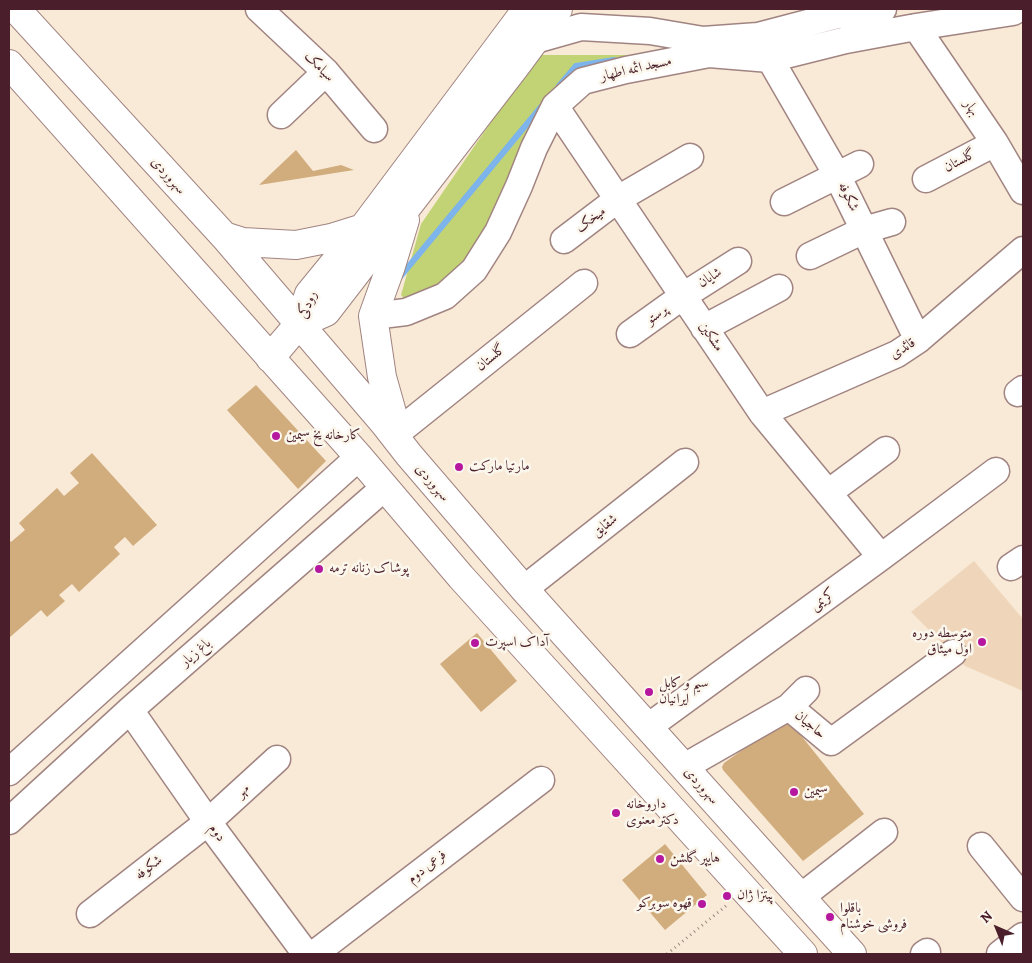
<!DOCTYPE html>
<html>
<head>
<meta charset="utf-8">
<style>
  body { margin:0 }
  #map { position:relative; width:1032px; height:963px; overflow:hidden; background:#f8ead7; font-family:Alegreya,serif }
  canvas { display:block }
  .frame { position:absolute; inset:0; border:10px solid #4a1f2b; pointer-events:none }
  .north { position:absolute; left:972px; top:903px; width:50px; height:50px; -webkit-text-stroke:4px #fbf7ec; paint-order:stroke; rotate:316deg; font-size:14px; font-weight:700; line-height:20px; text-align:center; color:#4a1f2b }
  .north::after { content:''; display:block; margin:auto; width:18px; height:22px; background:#4a1f2b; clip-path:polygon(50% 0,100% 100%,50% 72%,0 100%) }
</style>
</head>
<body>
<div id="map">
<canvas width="1032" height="963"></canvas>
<div class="frame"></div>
<div class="north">N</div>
</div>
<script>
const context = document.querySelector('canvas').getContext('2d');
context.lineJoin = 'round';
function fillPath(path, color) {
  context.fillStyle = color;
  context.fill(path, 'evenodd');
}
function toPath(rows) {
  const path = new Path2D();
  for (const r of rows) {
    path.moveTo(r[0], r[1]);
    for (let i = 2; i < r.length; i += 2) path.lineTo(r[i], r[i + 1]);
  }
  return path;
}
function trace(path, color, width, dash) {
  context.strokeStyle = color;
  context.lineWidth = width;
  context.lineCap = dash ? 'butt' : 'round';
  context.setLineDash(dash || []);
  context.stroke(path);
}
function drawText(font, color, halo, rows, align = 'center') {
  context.font = font + ' Alegreya,Amiri,serif';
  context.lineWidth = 5;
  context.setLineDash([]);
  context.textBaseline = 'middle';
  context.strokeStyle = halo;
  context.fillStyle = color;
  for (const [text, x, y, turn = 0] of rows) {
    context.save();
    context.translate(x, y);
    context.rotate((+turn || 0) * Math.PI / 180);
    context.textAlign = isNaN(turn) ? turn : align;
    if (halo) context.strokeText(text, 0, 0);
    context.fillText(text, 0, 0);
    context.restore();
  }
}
fillPath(toPath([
  [974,561,1023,619,1023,691,965,666,911,612]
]), '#efd6bb');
fillPath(toPath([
  [537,55,679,55,583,78,483,250,411,306,401,295,421,224]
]), '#c2d375');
trace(toPath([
  [559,86,576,66,614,60],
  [399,278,541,107]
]), '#7cb4eb', 6);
fillPath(toPath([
  [296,150,313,171,341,165,354,170,259,185],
  [256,385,326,461,298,489,227,410],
  [92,453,157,525,133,546,125,537,114,547,120,554,79,592,72,584,59,595,65,601,47,617,41,610,9,638,9,539,11,542,25,530,19,523,57,488,64,496,79,483,70,473],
  [477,633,517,681,481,712,440,664],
  [787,718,864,814,803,861,723,770,722,767,724,763],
  [665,844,707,895,665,930,622,880]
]), '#d1ad7e');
const minor = toPath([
  [259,9,326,72,374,129],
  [916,27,995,143,1023,191],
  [535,40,581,27,650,31,703,40,758,36,838,15,883,9],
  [770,59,837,175,918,340],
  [555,106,762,413,881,557],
  [281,115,326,72],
  [926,179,995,143],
  [784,202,860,164],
  [564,240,618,199,690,157],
  [810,256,864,230,892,222],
  [373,316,406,312,445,296,474,270,498,232,519,186,534,148,555,106,583,81,626,70,709,54,770,59,846,40,916,27,1013,12,1017,9],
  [704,328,779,288],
  [630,334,683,296,738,261],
  [1018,393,1023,389],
  [762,413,897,354,918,340,1023,250],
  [398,432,584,283],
  [828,493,886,450],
  [1011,567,1023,559],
  [524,589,685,462],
  [789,707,806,690],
  [130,710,208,822,306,954],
  [648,727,881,557,996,471],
  [684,767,789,707,831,742,953,653],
  [9,772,359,457],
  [9,821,130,710,385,487],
  [981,846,1023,898],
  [801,897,884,832],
  [90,914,208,822,277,759],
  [314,954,541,780],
  [924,954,927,952],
  [1000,954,1023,936]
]);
const major = toPath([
  [16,9,224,236,384,423,409,455,524,589,852,954],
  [9,64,359,457,461,577,803,954],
  [224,236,243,242,296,245,331,238,363,228],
  [299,324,326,312,515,67,558,9],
  [270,358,299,324,309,294,363,228,527,9],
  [398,434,382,377,373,316,391,266,405,220]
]);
trace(minor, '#a18481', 29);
trace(major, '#a18481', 30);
trace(toPath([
  [667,954,727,905]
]), '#a18481', 3, [1, 4]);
trace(minor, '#fff', 26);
trace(major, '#fff', 28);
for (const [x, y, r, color] of [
  [276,436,5,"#b5179e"],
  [459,467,5,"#b5179e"],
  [319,569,5,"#b5179e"],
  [982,642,5,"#b5179e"],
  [475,643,5,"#b5179e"],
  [649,692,5,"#b5179e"],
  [794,792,5,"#b5179e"],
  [616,813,5,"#b5179e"],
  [660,859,5,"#b5179e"],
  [727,896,5,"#b5179e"],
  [702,904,5,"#b5179e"],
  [830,917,5,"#b5179e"]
]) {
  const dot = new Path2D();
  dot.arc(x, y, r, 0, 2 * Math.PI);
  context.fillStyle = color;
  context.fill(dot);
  trace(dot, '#fbf7ec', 2);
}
drawText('14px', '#4a1f2b', '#fbf7ec', [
  ["سیامک",319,67,46],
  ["مسجد ائمه اطهار",636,69,-13],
  ["بهار",971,108,56],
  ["گلستان",960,161,-28],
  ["سهروردی",168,176,48],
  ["شکوفه",848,197,64],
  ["میخک",591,220,-37],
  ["شایان",710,278,-32],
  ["رودکی",308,305,-68],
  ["پرستو",657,315,-36],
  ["مشکین",711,337,56],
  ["قائدی",903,349,-32],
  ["گلستان",491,358,-39],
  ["سهروردی",432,483,49],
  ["شقایق",605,526,-38],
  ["کریمی",823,600,-36],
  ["باغ زیار",196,653,-41],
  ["حاجیان",810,725,40],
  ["سهروردی",701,786,48],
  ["مهر",243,791,-42],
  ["دوم",217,833,54],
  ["فرعی دوم",427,867,-38],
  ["شکوفه",149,868,-38]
]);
drawText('14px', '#4a1f2b', '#fbf7ec', [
  ["کارخانه یخ سیمین",286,436],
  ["مارتیا مارکت",469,467],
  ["پوشاک زنانه ترمه",329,569],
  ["متوسطه دوره",972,634,"right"],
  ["اول میثاق",972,650,"right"],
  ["آداک اسپرت",485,643],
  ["سیم و کابل",659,684],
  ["ایرانیان",659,700],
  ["سیمین",804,792],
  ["داروخانه",626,805],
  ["دکتر معنوی",626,821],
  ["هایپر گلشن",670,859],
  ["پیتزا ژان",737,896],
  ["قهوه سوبرکو",692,904,"right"],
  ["باقلوا",840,909],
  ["فروشی خوشنام",840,925]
], 'left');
</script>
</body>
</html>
